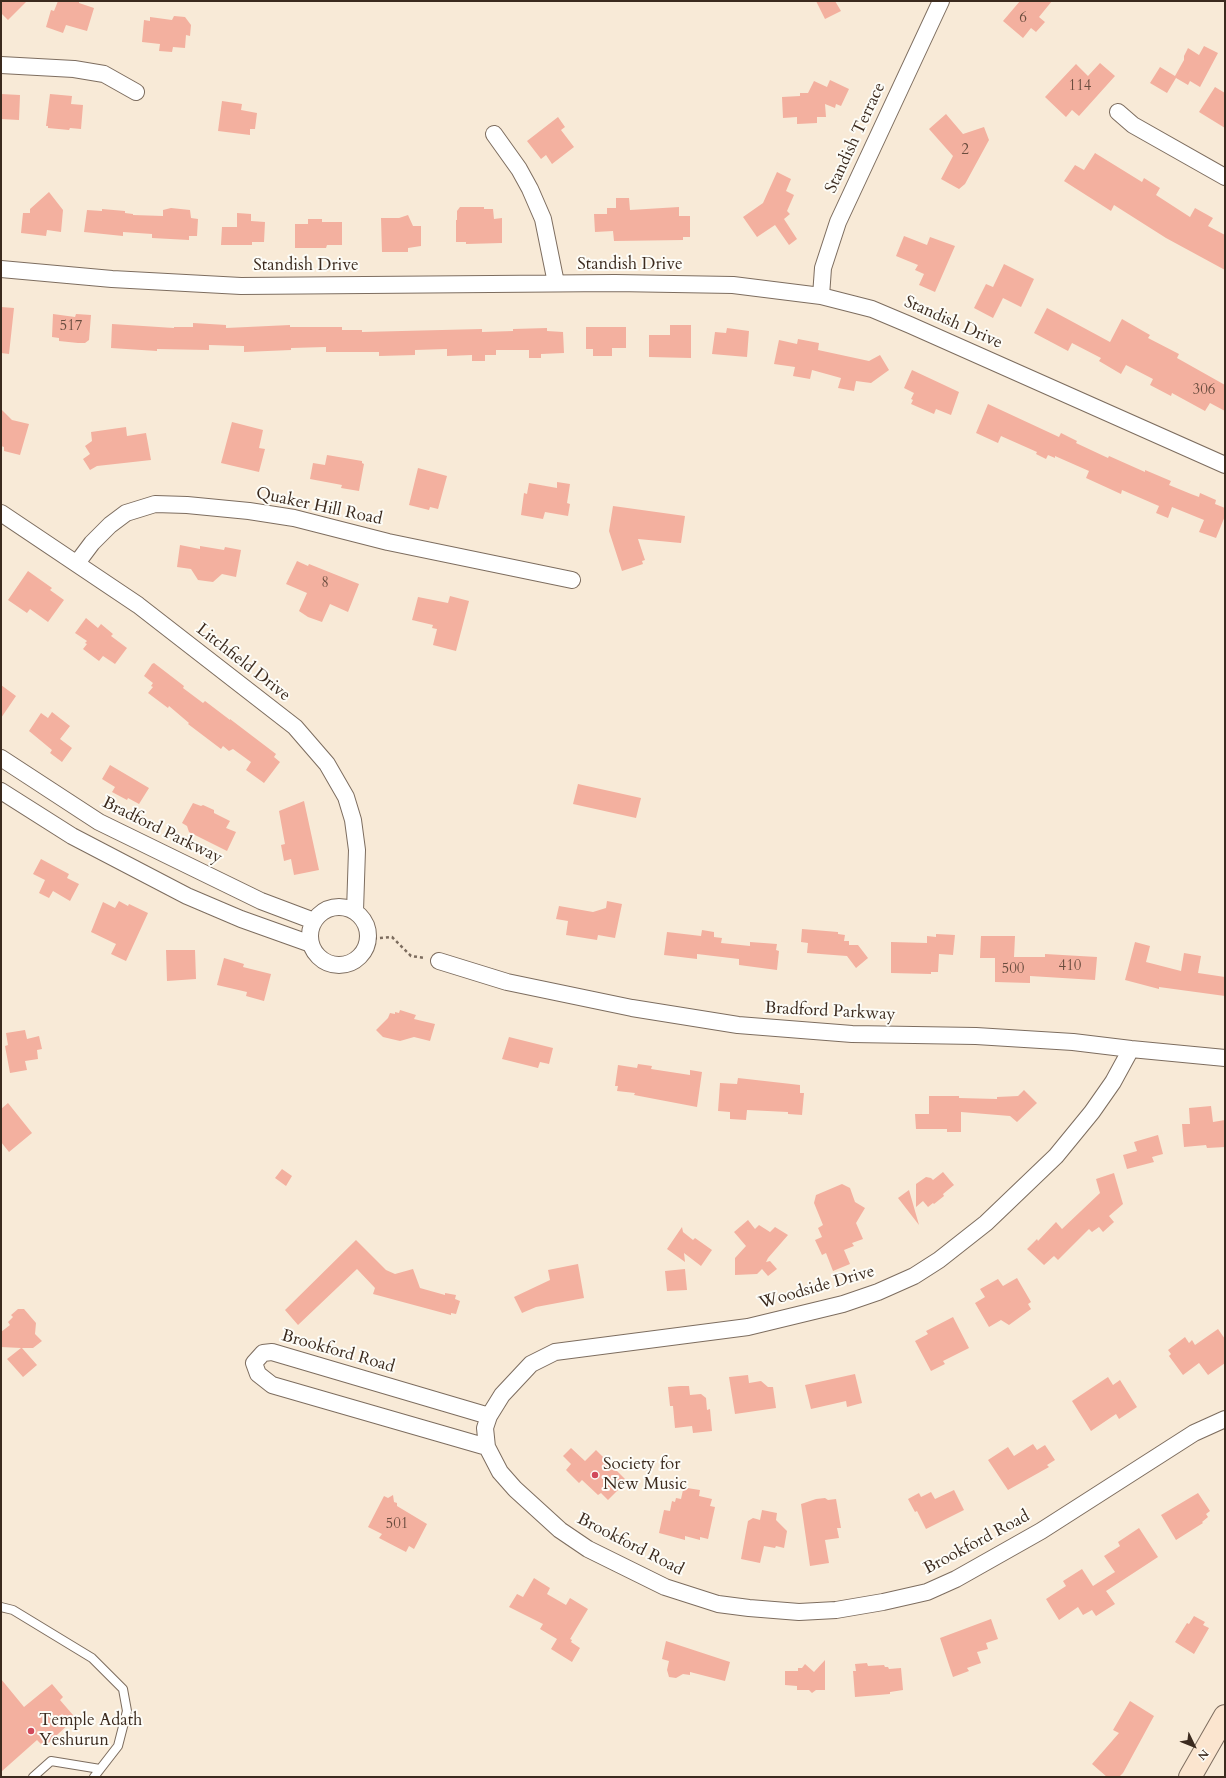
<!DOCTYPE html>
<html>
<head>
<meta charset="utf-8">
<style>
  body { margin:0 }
  #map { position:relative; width:1226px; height:1778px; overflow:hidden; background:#f8ead7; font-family:Cardo,serif }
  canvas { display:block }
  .frame { position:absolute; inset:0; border:2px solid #3b2a1e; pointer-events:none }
  .north { position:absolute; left:1174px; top:1726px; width:40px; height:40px; -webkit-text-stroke:3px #fdfcf7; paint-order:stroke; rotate:133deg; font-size:11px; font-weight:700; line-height:16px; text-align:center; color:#3b2a1e }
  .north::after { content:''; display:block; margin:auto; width:14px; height:18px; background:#3b2a1e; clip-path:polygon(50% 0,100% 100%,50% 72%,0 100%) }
</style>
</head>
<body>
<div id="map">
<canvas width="1226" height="1778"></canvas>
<div class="frame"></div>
<div class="north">N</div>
</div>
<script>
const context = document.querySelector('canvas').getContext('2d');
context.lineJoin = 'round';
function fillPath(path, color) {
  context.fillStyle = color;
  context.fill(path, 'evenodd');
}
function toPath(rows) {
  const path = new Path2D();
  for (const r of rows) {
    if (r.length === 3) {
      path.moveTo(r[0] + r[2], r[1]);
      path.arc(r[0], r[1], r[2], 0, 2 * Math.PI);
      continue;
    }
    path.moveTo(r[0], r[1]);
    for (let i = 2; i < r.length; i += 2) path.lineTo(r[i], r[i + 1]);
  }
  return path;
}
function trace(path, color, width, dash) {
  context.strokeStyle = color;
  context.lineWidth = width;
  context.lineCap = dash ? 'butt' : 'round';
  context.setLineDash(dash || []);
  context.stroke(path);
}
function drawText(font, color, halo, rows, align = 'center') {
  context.font = font + ' Cardo,serif';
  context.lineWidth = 4;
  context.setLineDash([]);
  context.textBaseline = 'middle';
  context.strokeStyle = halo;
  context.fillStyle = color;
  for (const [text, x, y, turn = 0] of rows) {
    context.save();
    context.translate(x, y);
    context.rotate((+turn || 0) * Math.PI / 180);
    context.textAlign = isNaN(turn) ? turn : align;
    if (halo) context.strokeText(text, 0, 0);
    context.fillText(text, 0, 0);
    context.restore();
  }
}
fillPath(toPath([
  [1,1,27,1,8,20,1,13],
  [58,1,79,1,79,3,94,8,87,31,66,25,63,33,46,27,51,10,54,11],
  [816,1,835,1,841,11,825,19],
  [1020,1,1052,1,1039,17,1045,22,1036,32,1031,28,1023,38,1003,21],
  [174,16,185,17,191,25,190,36,186,35,185,48,173,47,172,52,159,51,160,44,142,42,144,20,150,21,150,17,172,20],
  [1204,46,1218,53,1200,87,1190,81,1188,85,1176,78,1167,93,1150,83,1160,67,1175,76,1184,60,1184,56,1188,48,1199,55],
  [1100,63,1115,76,1079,116,1072,110,1066,117,1045,97,1076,64,1088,76],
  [830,80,849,89,841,106,836,104,835,108,825,104,826,117,817,117,817,123,797,124,797,117,783,118,782,97,800,96,800,93,808,93,814,81,827,87],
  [1215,87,1225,93,1225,128,1199,112],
  [1,94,20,95,19,120,1,119],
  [50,94,72,96,71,104,83,105,81,129,70,128,69,130,48,128,48,126,46,126],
  [222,101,242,104,241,110,257,113,255,129,250,129,250,135,218,131],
  [946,114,963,134,984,127,989,140,965,184,959,189,941,179,953,156,929,129],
  [558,117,565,127,561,130,574,147,552,164,546,155,541,159,527,141],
  [1095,153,1142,182,1144,178,1160,188,1156,195,1190,217,1195,208,1213,218,1208,226,1225,235,1225,270,1166,238,1114,205,1111,211,1064,181,1075,165,1084,170],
  [777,172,791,179,786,191,794,195,787,211,790,214,784,219,797,239,789,245,775,225,757,237,743,217,763,203],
  [49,192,63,210,61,232,47,230,46,236,21,233,23,213,30,213,30,209],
  [616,198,629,198,630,210,679,207,679,216,690,216,690,237,683,237,683,240,614,241,613,231,595,232,594,214,607,214,607,208,616,208],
  [460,207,484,207,484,209,493,209,494,219,502,218,502,243,466,244,466,242,456,242,456,220,457,220,457,211],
  [171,208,190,210,191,218,198,219,197,236,189,236,189,240,152,238,152,234,123,232,123,236,84,232,87,210,102,211,102,209,125,211,125,213,133,214,133,215,163,216,163,210],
  [237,213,251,214,251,221,265,222,264,242,252,242,252,245,221,245,222,227,237,227],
  [408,215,413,226,421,226,421,246,408,248,408,252,382,252,381,218,399,218],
  [308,219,322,219,322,222,342,222,342,245,327,245,326,248,295,248,295,224,308,224],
  [904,236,927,245,930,237,955,246,935,292,919,285,924,274,915,270,918,265,896,256],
  [1004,264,1034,279,1021,307,1003,298,993,318,974,308,986,284,993,287],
  [1,307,14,308,9,354,1,353],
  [1047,308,1110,342,1122,319,1150,335,1148,338,1179,354,1177,358,1225,385,1225,411,1210,403,1205,411,1172,393,1171,396,1150,385,1153,379,1126,365,1121,374,1099,361,1101,358,1072,343,1068,351,1034,333],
  [53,314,75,317,76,314,91,315,89,340,85,343,78,343,59,341,59,338,52,337],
  [193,323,226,325,226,328,290,325,290,327,342,327,342,330,362,330,362,332,482,329,482,332,513,331,513,329,547,328,547,331,563,332,564,353,541,354,541,358,529,358,529,350,496,350,496,355,485,355,485,361,472,361,472,355,447,356,447,349,415,350,415,355,379,356,379,352,326,352,326,347,291,348,291,350,244,352,244,346,209,345,209,350,157,349,157,351,111,348,112,324,174,328,174,327,193,327],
  [670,325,691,325,691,358,649,357,649,335,670,335],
  [586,327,626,327,626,348,612,348,612,356,593,356,593,349,586,349],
  [727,328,749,331,747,357,712,354,715,332,726,333],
  [798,339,819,343,818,350,869,361,880,355,889,370,871,383,856,381,854,391,838,388,841,378,812,370,810,379,793,376,795,367,774,364,779,340,797,344],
  [912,370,959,392,951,415,936,409,934,414,911,404,913,400,911,399,914,393,904,388],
  [988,404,1059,437,1061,433,1077,441,1076,443,1108,458,1109,456,1145,472,1145,470,1171,481,1169,485,1191,494,1199,497,1200,493,1216,500,1215,504,1225,508,1225,516,1216,538,1199,532,1204,520,1172,507,1168,518,1156,513,1159,506,1122,490,1121,494,1086,478,1089,471,1055,456,1055,458,1048,455,1046,459,1036,454,1037,452,1001,436,998,443,976,433],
  [1,409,12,420,29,424,20,455,4,451,4,447,1,446],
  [232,422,263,430,259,448,265,449,259,472,221,463],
  [126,427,127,436,146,433,151,460,97,466,90,470,83,459,90,454,85,446,92,441,91,432],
  [327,455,362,461,362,463,364,464,359,491,341,488,342,485,310,479,313,463,325,465],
  [418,468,447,476,438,509,430,507,429,510,409,505],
  [557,482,570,484,567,503,570,504,568,516,545,512,543,519,521,515,524,493,527,494,529,483,557,488],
  [613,506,685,516,681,543,638,539,645,560,642,561,643,564,622,571,609,531],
  [180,545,200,549,200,546,224,550,225,547,241,550,236,577,222,574,213,582,198,580,191,569,177,567],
  [297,561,308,566,309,564,359,584,348,612,330,604,322,622,308,617,299,611,307,593,286,584],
  [28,571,52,588,50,590,64,600,48,622,30,609,27,613,8,600],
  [450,596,469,601,456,651,433,645,437,629,432,628,433,625,412,620,418,597,448,603],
  [86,618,98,628,101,624,113,634,111,636,127,648,115,664,103,656,99,661,83,649,87,644,85,643,87,641,75,633],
  [154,663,184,686,183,688,203,703,205,701,230,720,230,719,276,754,274,757,280,762,264,783,246,770,251,762,233,749,229,751,223,746,221,749,188,724,189,723,169,706,168,708,148,693,153,687,151,686,153,683,144,676,152,664],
  [1,685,16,696,1,718],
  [52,712,70,726,60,739,72,748,62,762,50,753,52,750,29,731,41,713,48,718],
  [110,765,149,788,139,804,128,798,127,800,112,792,115,787,102,779],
  [578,784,641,798,636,818,573,804],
  [304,801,319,870,294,875,291,859,284,861,281,845,285,844,279,811],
  [193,803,201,806,203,805,214,810,214,813,230,821,226,828,236,832,227,851,189,832,187,826,182,823],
  [41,859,69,874,67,878,79,884,70,901,53,891,49,898,39,893,45,880,33,874],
  [119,901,128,906,129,904,148,913,126,961,111,954,116,944,91,932,103,902,115,908],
  [607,901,622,904,615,938,598,935,597,940,566,935,568,921,556,919,559,906,593,912,606,908],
  [802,929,838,932,838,934,845,935,844,941,849,941,849,945,858,945,868,958,856,968,847,956,807,953,808,943,801,942],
  [702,930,714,932,714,937,722,938,721,943,750,946,750,942,777,944,776,950,779,951,777,970,739,965,739,959,697,954,697,959,664,955,667,932,701,936],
  [936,934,955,935,953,955,939,954,938,972,931,972,931,974,891,973,891,942,927,943,927,936,936,937],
  [981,936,1015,936,1014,957,1045,957,1045,954,1097,957,1095,980,1030,976,1030,983,995,982,995,958,980,958],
  [1135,942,1150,946,1146,962,1181,971,1184,953,1201,956,1198,973,1225,977,1225,996,1159,987,1159,989,1125,980],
  [166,950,195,950,196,979,167,981],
  [224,958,244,964,243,967,271,974,264,1001,246,996,247,992,217,985],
  [400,1010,416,1015,414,1019,435,1024,430,1041,414,1037,400,1041,383,1037,376,1030,388,1018,390,1013,395,1014,395,1012,399,1013],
  [25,1030,27,1039,39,1036,42,1049,37,1050,38,1059,25,1061,27,1070,10,1073,5,1046,8,1045,6,1033],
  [509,1037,553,1048,549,1064,540,1062,538,1068,502,1059],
  [638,1064,652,1066,651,1069,690,1075,690,1070,702,1072,697,1107,634,1095,635,1093,617,1091,618,1086,615,1086,618,1065,637,1068],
  [738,1078,800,1085,800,1093,804,1093,802,1115,788,1114,788,1112,747,1110,746,1120,730,1119,730,1112,718,1111,720,1083,737,1084],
  [1024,1090,1037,1103,1017,1122,1010,1116,961,1112,961,1132,947,1132,947,1129,916,1129,915,1114,929,1114,929,1096,959,1096,959,1098,997,1099,997,1097,1018,1096],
  [8,1103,32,1133,9,1152,1,1142,1,1109],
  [1211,1106,1213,1122,1225,1120,1225,1147,1207,1148,1206,1145,1184,1147,1182,1124,1190,1124,1189,1108],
  [1158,1135,1163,1154,1152,1157,1154,1162,1127,1169,1123,1155,1137,1151,1134,1142],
  [282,1169,292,1176,286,1186,275,1178],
  [943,1172,954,1185,943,1194,944,1196,934,1204,933,1203,928,1207,923,1201,916,1207,916,1184,926,1177,931,1178,933,1180],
  [1114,1173,1123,1204,1109,1216,1114,1222,1103,1232,1099,1227,1092,1232,1089,1229,1058,1260,1054,1256,1044,1265,1027,1249,1037,1239,1038,1241,1056,1222,1062,1229,1100,1193,1096,1179],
  [842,1184,850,1188,855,1202,865,1208,856,1223,863,1239,852,1243,854,1246,844,1250,850,1264,833,1271,826,1253,822,1255,815,1240,822,1237,818,1228,823,1225,814,1203,816,1195],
  [909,1190,919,1225,898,1198],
  [748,1220,755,1229,759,1225,770,1232,775,1227,788,1235,768,1258,766,1262,770,1261,777,1269,768,1276,762,1269,757,1274,735,1275,735,1258,746,1246,734,1232],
  [682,1227,683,1232,693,1240,695,1238,712,1250,701,1266,684,1253,685,1262,667,1249],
  [356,1240,386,1270,395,1274,413,1269,420,1288,445,1295,445,1293,456,1295,455,1299,460,1301,456,1314,451,1313,451,1315,373,1294,375,1288,357,1269,298,1325,285,1310],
  [578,1264,584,1298,536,1307,522,1313,514,1297,550,1280,548,1270],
  [685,1269,687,1290,667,1291,665,1271],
  [1017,1278,1031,1302,1028,1304,1031,1309,1009,1325,1001,1320,989,1327,975,1303,985,1297,980,1289,998,1279,1003,1286],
  [18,1309,24,1309,36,1323,35,1334,42,1341,33,1348,22,1348,37,1365,23,1377,7,1359,21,1348,1,1347,1,1332,10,1325,8,1322,13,1317,11,1315],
  [953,1317,969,1348,943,1361,945,1364,931,1371,915,1341,928,1334,926,1331],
  [1218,1329,1225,1339,1225,1363,1208,1375,1199,1363,1183,1375,1169,1356,1171,1354,1168,1350,1185,1337,1189,1343,1192,1340,1195,1345],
  [855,1374,862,1403,847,1407,846,1401,811,1409,805,1385],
  [748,1375,749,1383,761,1381,768,1387,773,1387,776,1408,735,1414,729,1377],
  [1108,1377,1113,1385,1120,1380,1137,1407,1119,1419,1116,1414,1091,1431,1072,1401],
  [680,1386,689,1386,690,1395,701,1394,706,1398,707,1410,710,1409,712,1431,693,1433,692,1426,675,1428,673,1406,670,1406,668,1387],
  [1033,1444,1037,1450,1045,1445,1055,1460,1047,1465,1049,1467,1008,1490,988,1460,1008,1447,1014,1456],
  [571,1448,585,1461,596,1450,627,1481,608,1500,601,1493,598,1495,582,1480,579,1483,566,1470,571,1464,563,1456],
  [687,1488,700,1490,699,1496,712,1499,710,1506,715,1507,708,1539,700,1537,700,1540,685,1536,685,1540,659,1533,664,1510,670,1511,672,1501,675,1502,676,1498,681,1499,683,1490],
  [954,1490,964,1510,926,1529,917,1511,915,1512,908,1499,919,1493,921,1497,931,1492,935,1499],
  [1198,1493,1210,1511,1206,1514,1208,1517,1202,1522,1203,1523,1176,1540,1161,1515],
  [393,1495,394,1502,397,1503,397,1506,427,1524,414,1549,409,1546,406,1552,379,1538,382,1534,368,1527,384,1496,388,1498],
  [825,1498,828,1500,836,1499,841,1528,837,1528,839,1538,825,1540,829,1563,810,1566,801,1504,816,1499],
  [762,1510,777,1513,776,1520,787,1531,784,1548,776,1546,775,1548,764,1546,760,1563,741,1559,748,1521,753,1518,760,1520],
  [1139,1528,1158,1557,1106,1591,1115,1604,1096,1616,1092,1610,1083,1615,1078,1607,1059,1620,1046,1599,1066,1586,1063,1581,1082,1569,1093,1586,1115,1572,1104,1556,1120,1546,1118,1542],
  [534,1578,550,1588,547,1594,566,1605,570,1598,588,1609,570,1639,572,1640,571,1642,580,1648,572,1662,551,1649,557,1639,540,1629,543,1624,509,1607,517,1594,523,1597],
  [1194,1616,1205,1622,1203,1625,1209,1628,1194,1654,1175,1642,1187,1623,1189,1624],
  [991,1619,998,1639,986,1643,988,1649,977,1652,981,1663,967,1668,969,1671,953,1677,940,1638],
  [666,1641,730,1662,725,1681,690,1672,690,1675,683,1674,676,1678,669,1677,667,1670,669,1661,662,1659],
  [825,1660,825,1690,816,1690,812,1693,809,1690,797,1690,797,1686,785,1685,785,1671,798,1671,798,1668,802,1668,805,1664,814,1672],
  [867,1663,868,1666,884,1665,885,1667,888,1667,889,1669,901,1668,903,1690,890,1692,890,1694,855,1697,853,1671,856,1671,855,1664],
  [1,1679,24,1707,52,1684,63,1697,60,1700,73,1715,68,1720,71,1722,44,1747,37,1740,1,1772],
  [1130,1701,1154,1716,1123,1773,1119,1777,1107,1777,1092,1764,1119,1733,1113,1730]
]), '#f3b09f');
const lane = toPath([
  [1,1607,13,1610,92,1658,123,1689,127,1711,118,1746,94,1777],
  [33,1777,51,1761,100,1769]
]);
const street = toPath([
  [1,65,74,69,104,74,136,92],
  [1118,112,1133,125,1225,177],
  [494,134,519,169,530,189,543,219,556,283],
  [1,269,112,279,241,286,615,283,733,285,821,296,872,309,910,325,1225,465],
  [821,296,823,268,838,222,941,1],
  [1,513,138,605,295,727,327,764,346,797,353,820,357,850,355,911],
  [77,563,92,543,110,525,126,513,155,504,187,505,249,511,294,518,388,542,572,580],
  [1,758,99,822,261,901,314,921],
  [1,791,72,836,187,896,241,919,311,944],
  [339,936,29],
  [439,961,507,982,632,1008,738,1025,852,1034,976,1036,1073,1042,1131,1049,1225,1058],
  [1131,1049,1113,1082,1092,1112,1056,1156,986,1223,939,1260,914,1276,878,1292,843,1304,748,1327,555,1352,531,1364,502,1395,489,1416,485,1428,487,1447,500,1472,515,1489,560,1530,588,1549,665,1587,718,1604,749,1608,799,1612,836,1610,883,1602,927,1592,956,1579,1041,1531,1194,1433,1225,1419],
  [487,1447,272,1385,258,1374,254,1363,263,1353,272,1352,489,1416]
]);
const secondary = toPath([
  [1190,1777,1225,1716]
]);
trace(lane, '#7d6d5f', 10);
trace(street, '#7d6d5f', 18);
trace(secondary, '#7d6d5f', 24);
trace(toPath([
  [368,939,392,937,411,956,425,958]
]), '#7d6d5f', 2.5, [3, 3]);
trace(lane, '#fff', 8);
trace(street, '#fff', 16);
trace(secondary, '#fbe5cf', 22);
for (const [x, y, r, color] of [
  [595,1475,4,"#d1495b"],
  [31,1731,4,"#d1495b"]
]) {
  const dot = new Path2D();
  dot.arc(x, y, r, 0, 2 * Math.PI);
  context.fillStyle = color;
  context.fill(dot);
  trace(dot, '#fdfcf7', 1.5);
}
drawText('15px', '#694c3e', null, [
  ["6",1023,19],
  ["114",1080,87],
  ["2",965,151],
  ["517",71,327],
  ["306",1204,391],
  ["8",325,584],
  ["410",1070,967],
  ["500",1013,970],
  ["501",397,1525]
]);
drawText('17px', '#3b2a1e', '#fdfcf7', [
  ["Standish Terrace",856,138,-65],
  ["Standish Drive",630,265],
  ["Standish Drive",306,266],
  ["Standish Drive",953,323,24],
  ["Quaker Hill Road",319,507,12],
  ["Litchfield Drive",243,663,38],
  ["Bradford Parkway",162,831,26],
  ["Bradford Parkway",830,1012,3],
  ["Woodside Drive",817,1288,-16],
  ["Brookford Road",338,1352,16],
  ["Brookford Road",977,1543,-28],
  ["Brookford Road",630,1545,27]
]);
drawText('17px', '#3b2a1e', '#fdfcf7', [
  ["Society for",603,1465],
  ["New Music",603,1485],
  ["Temple Adath",39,1721],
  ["Yeshurun",39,1741]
], 'left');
</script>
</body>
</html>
